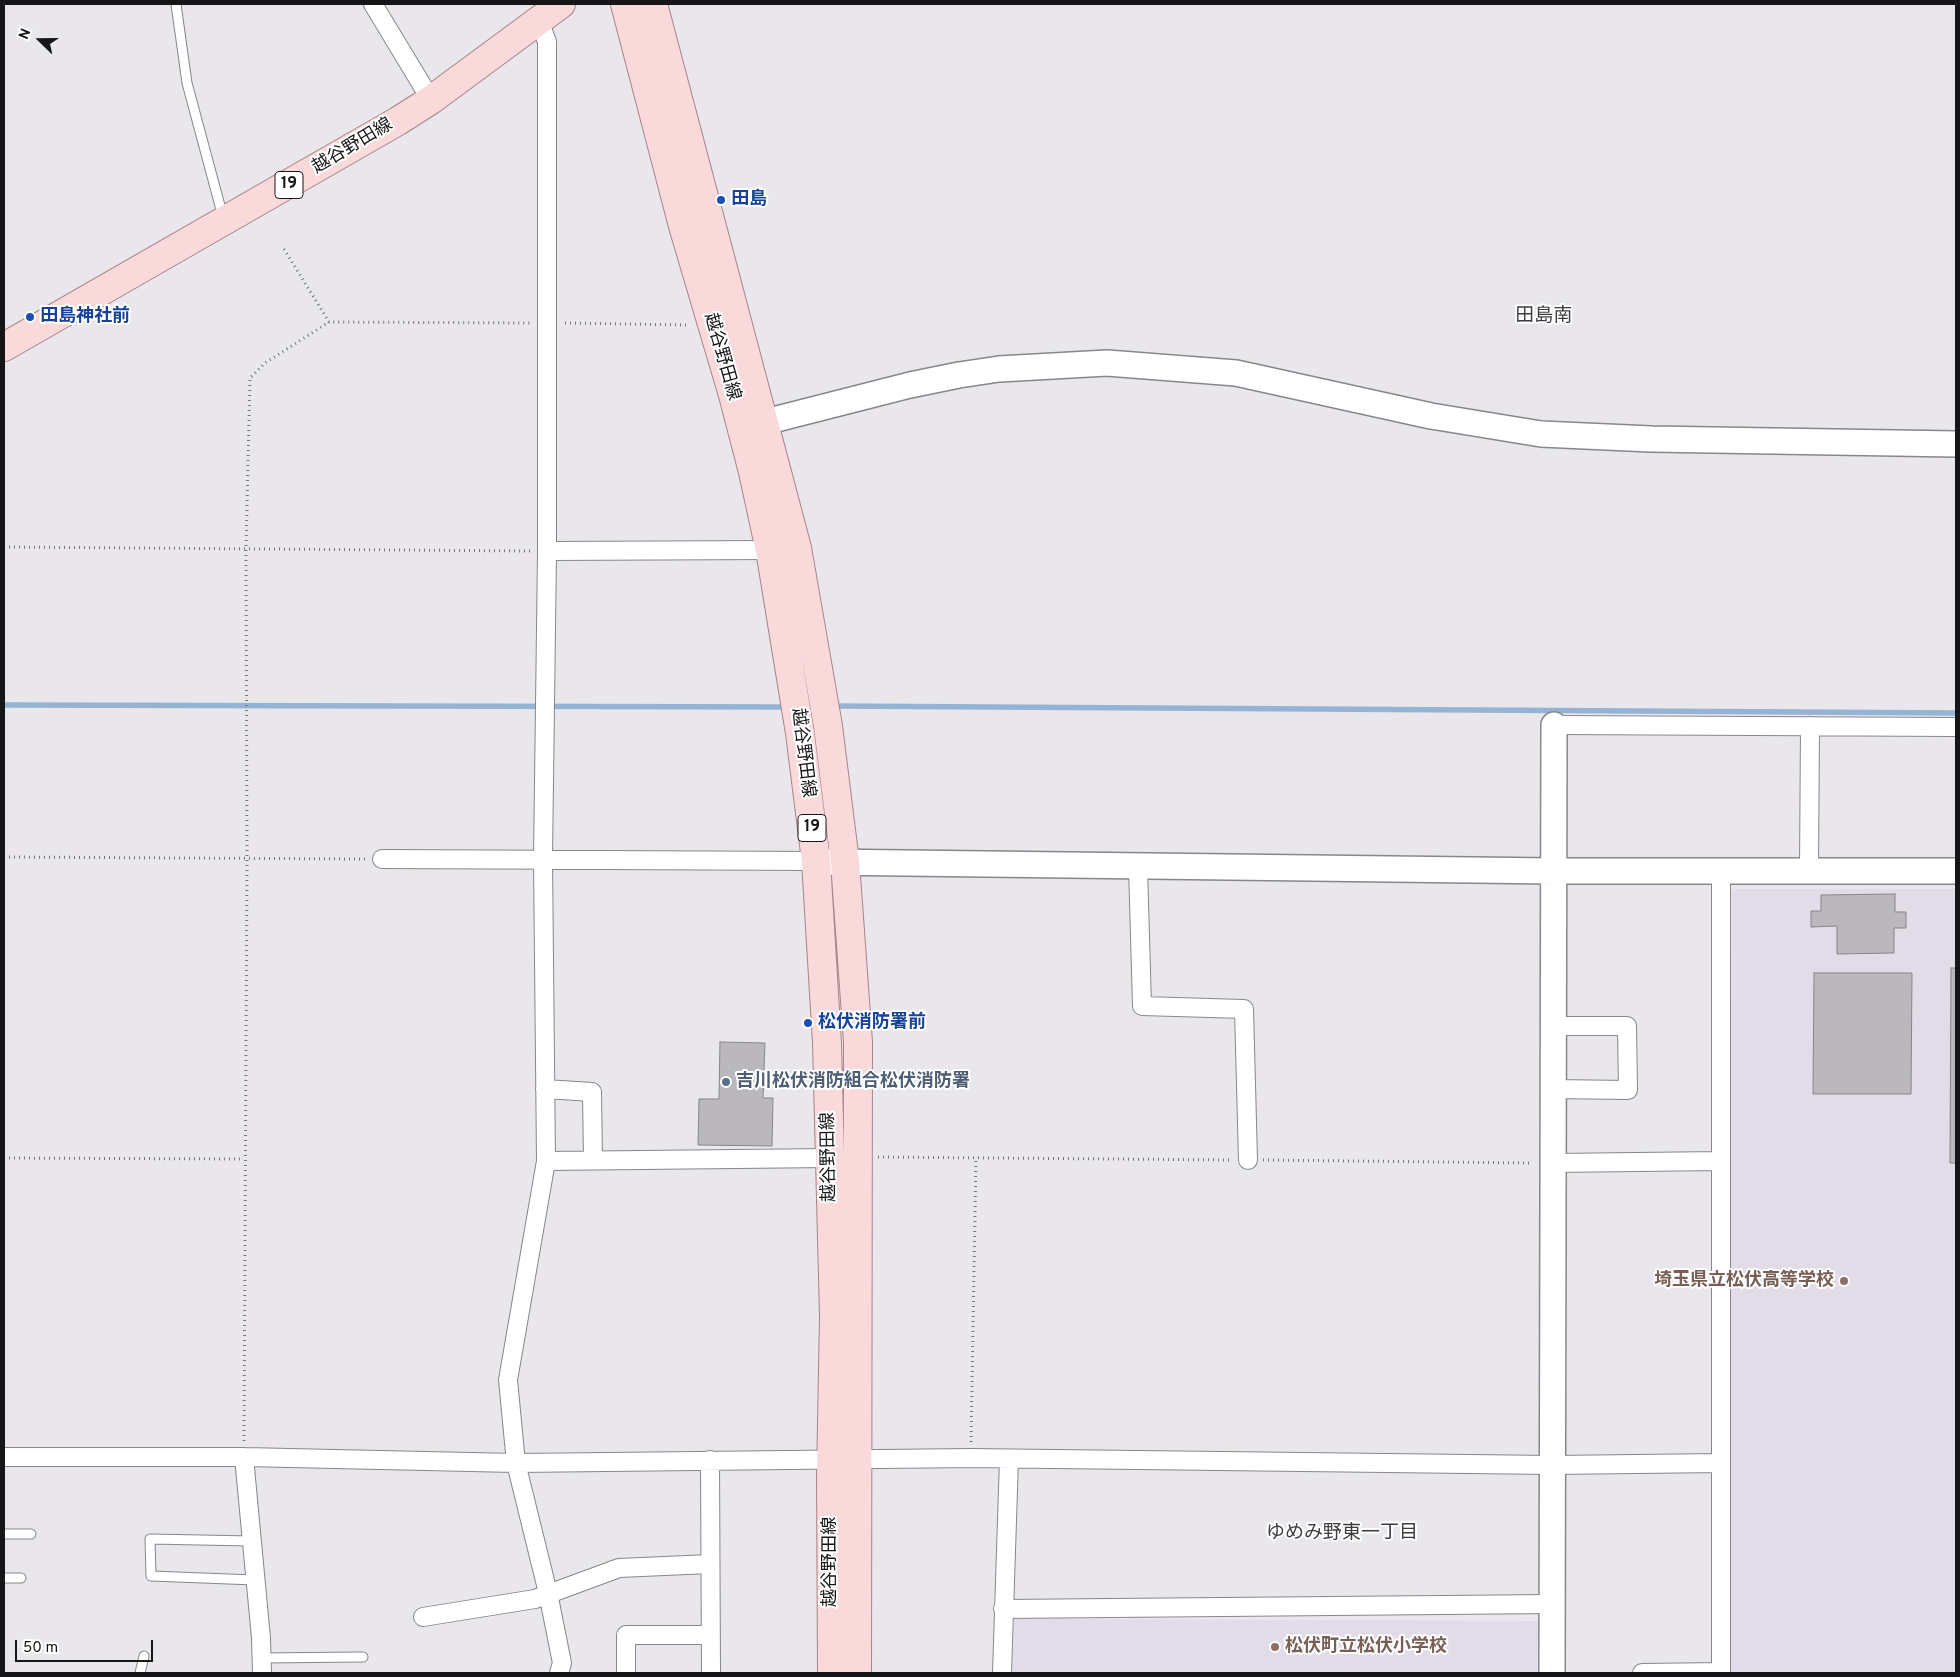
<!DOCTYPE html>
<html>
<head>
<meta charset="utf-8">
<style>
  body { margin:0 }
  #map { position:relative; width:1960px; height:1677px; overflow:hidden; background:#e9e7ec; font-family:Overpass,sans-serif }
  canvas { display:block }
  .frame { position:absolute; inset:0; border:5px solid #161517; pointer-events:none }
  .north { position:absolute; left:15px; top:15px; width:50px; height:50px; -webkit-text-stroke:4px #fff; paint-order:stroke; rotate:292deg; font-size:14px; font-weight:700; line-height:20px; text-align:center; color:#161517 }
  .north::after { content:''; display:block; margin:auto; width:18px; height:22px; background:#161517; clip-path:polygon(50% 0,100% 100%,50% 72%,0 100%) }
  .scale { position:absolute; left:15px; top:1640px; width:138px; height:22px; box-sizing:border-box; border:2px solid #161517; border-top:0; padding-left:6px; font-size:15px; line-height:18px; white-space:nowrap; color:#161517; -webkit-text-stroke:4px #fff; paint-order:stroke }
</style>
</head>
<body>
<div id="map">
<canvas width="1960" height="1677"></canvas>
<div class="frame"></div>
<div class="north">N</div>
<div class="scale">50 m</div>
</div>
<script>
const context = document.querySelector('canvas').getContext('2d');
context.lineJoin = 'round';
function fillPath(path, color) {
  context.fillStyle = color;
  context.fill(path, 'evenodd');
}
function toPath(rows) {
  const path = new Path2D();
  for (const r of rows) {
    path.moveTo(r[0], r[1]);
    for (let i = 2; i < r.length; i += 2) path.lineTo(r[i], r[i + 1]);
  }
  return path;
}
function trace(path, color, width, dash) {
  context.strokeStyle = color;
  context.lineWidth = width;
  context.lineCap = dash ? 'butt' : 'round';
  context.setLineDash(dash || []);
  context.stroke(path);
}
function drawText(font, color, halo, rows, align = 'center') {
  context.font = font + ' Overpass,"Noto Sans JP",sans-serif';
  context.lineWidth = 4;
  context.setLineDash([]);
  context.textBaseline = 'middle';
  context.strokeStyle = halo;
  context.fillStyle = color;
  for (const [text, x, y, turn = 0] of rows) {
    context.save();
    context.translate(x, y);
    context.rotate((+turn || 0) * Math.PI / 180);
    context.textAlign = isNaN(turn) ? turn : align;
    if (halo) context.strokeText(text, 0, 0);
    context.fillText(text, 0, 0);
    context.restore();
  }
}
fillPath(toPath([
  [1732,889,1956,889,1956,1673,1730,1673],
  [1014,1619,1538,1621,1537,1673,1013,1673]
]), '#e1dce8');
trace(toPath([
  [4,705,789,707],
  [831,706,1956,713]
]), '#95b4d5', 5.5);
const building = toPath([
  [1895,894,1895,912,1906,912,1906,928,1894,928,1894,953,1837,954,1837,926,1811,927,1811,911,1821,911,1821,895,1895,894],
  [1951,968,1956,968,1956,1163,1950,1163,1951,968],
  [1814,973,1912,973,1911,1094,1813,1094,1814,973],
  [720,1042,765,1043,763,1098,773,1098,772,1146,698,1145,699,1099,719,1099,720,1042]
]);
fillPath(building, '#bab8bd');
trace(building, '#87858a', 1);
const lane = toPath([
  [176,4,187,83,223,217],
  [4,1534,31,1534],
  [251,1541,150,1539,151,1576,255,1580],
  [4,1578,21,1578],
  [262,1658,363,1657],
  [140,1673,144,1656]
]);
const street = toPath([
  [373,4,431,100],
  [539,20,547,42,547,551,543,859,546,1161,508,1380,516,1463,548,1593,562,1663,559,1673],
  [547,551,770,550],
  [1554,725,1956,727],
  [382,859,816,861],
  [1138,867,1142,1006,1244,1009,1248,1160],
  [1809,870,1810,726],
  [1553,1026,1627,1026,1628,1090,1553,1089],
  [545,1089,592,1092,593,1160],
  [546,1161,830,1158],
  [1553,1163,1721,1161],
  [4,1457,244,1457,516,1463,971,1458,1552,1465,1721,1463],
  [244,1457,261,1638,262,1673],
  [710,1460,711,1673],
  [1003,1609,1552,1604],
  [423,1617,535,1599,619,1568,710,1564],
  [626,1673,626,1635,711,1635],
  [1002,1673,1009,1459],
  [1642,1673,1721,1672],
  [1721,1673,1721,870]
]);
const secondary = toPath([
  [765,422,910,385,959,375,999,369,1107,363,1236,373,1431,416,1541,434,1651,439,1956,444],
  [824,862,1553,871,1956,871],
  [1552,1673,1554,725]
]);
const primary = toPath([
  [625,4,683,226,733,395,753,472,770,550,800,733,816,861,827,1043,834,1316,831,1477,832,1673],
  [653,4,797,548,828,726,845,862,858,1042,857,1673],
  [4,347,398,121,431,100,561,4]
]);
trace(lane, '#88868a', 11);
trace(street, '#88868a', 20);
trace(secondary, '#88868a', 28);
trace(primary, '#a88487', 30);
trace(toPath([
  [284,249,329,322,531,323],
  [565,323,688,325],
  [4,547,531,551],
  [4,857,366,859],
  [878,1157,1232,1160],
  [4,1158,244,1159],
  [1263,1160,1532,1163],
  [244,1441,247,859,246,548,250,378,265,363,329,322],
  [971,1442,976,1157]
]), '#777679', 3, [1, 4]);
trace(lane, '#fff', 9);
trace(street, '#fff', 18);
trace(secondary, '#fff', 25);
trace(primary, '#fad9db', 28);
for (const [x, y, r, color] of [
  [721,200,5,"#1a4fb4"],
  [30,317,5,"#1a4fb4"],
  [808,1023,5,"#1a4fb4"],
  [726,1082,5,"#5c6f8a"],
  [1844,1281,5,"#8d6e63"],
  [1275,1647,5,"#8d6e63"]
]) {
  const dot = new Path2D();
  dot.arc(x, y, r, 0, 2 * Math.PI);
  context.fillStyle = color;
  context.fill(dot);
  trace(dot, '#fff', 2);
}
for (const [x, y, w] of [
  [289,185,28],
  [812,828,28]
]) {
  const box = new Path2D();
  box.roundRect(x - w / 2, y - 13.5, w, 27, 4);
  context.fillStyle = '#fff';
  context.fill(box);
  trace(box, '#161517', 1);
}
drawText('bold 16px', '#161517', null, [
  ["19",289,185],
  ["19",812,828]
]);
drawText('18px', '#161517', '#fff', [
  ["越谷野田線",353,147,-31],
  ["越谷野田線",721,357,74],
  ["越谷野田線",802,753,83],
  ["越谷野田線",830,1157,-91],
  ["越谷野田線",831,1562,-90]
]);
drawText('bold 18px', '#164399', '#fff', [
  ["田島",731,200],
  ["田島神社前",40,317],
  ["松伏消防署前",818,1023]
], 'left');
drawText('bold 18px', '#4e5e75', '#fff', [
  ["吉川松伏消防組合松伏消防署",736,1082]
], 'left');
drawText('bold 18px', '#785e54', '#fff', [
  ["埼玉県立松伏高等学校",1834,1281],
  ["松伏町立松伏小学校",1285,1647,"left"]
], 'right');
drawText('19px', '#3e3c40', '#fff', [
  ["田島南",1544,317],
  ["ゆめみ野東一丁目",1342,1534]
]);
</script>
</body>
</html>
